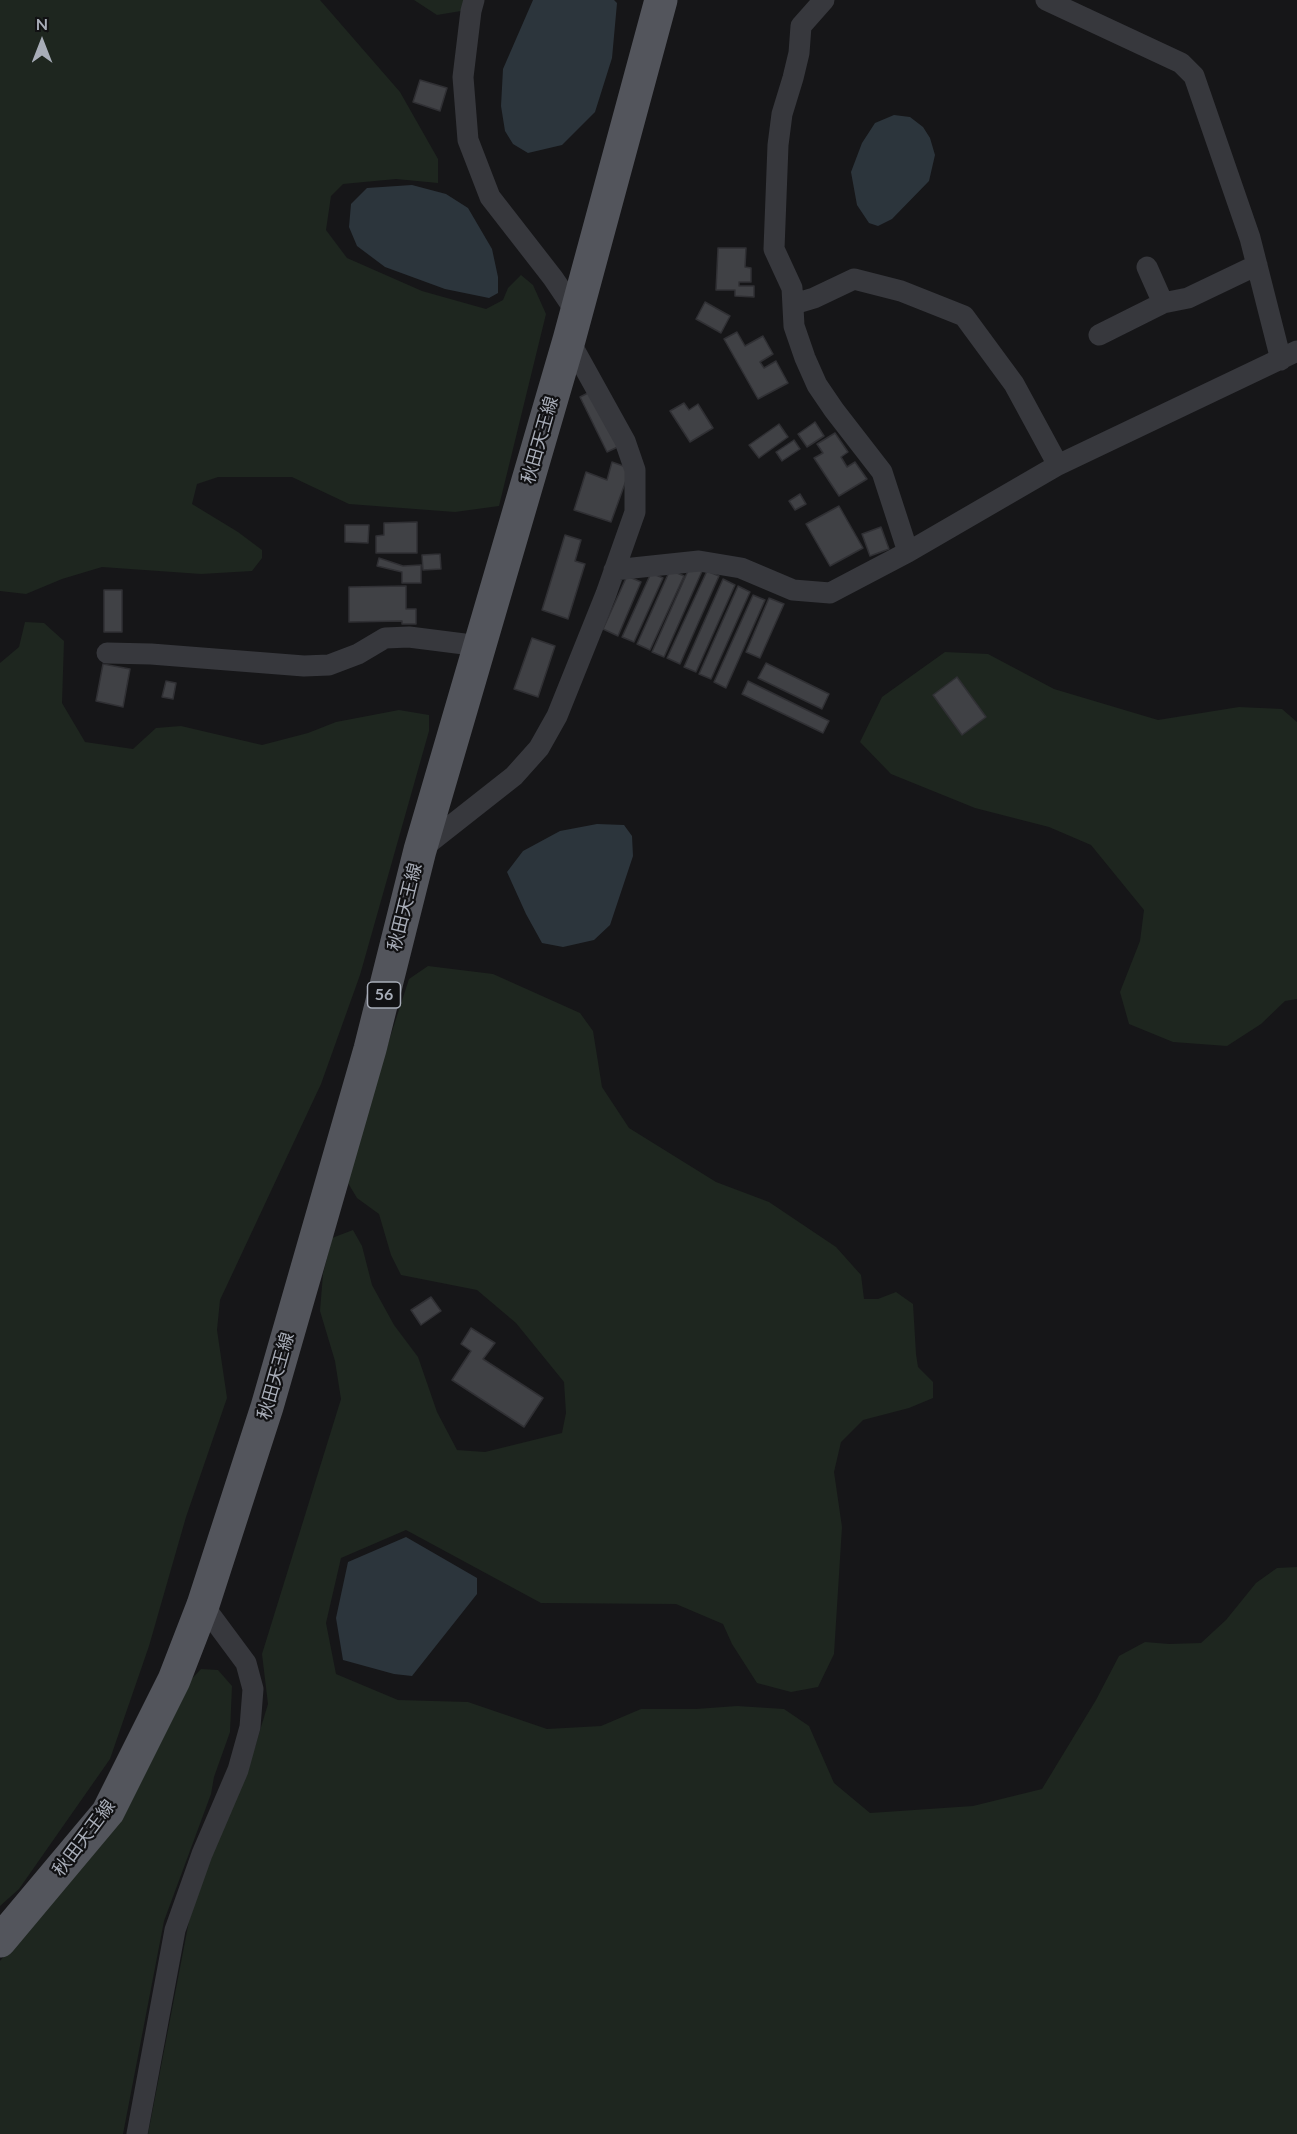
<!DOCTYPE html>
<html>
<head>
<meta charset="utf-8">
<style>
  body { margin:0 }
  #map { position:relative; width:1297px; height:2134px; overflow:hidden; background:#161618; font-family:Lato,sans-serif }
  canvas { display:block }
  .north { position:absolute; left:12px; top:12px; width:60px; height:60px; -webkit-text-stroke:4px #111113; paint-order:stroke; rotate:0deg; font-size:16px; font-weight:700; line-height:24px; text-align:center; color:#a8adb8 }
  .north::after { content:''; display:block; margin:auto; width:21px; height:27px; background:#a8adb8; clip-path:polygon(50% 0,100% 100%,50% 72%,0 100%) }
</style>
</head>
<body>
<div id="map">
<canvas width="1297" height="2134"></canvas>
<div class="north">N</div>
</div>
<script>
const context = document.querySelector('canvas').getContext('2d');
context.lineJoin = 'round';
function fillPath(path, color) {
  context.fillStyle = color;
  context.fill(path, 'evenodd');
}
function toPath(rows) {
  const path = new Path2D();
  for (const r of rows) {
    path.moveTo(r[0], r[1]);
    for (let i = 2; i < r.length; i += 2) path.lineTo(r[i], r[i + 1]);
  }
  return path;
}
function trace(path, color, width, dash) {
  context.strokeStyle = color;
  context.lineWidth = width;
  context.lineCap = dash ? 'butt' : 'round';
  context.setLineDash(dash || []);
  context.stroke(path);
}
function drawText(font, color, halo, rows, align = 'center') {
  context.font = font + ' Lato,"Noto Sans JP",sans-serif';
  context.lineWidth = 4.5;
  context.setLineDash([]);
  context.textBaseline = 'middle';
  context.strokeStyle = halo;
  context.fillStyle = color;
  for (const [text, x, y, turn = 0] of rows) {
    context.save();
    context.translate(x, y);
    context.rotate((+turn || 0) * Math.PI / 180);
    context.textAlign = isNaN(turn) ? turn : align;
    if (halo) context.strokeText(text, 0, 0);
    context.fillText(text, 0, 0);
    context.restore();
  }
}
fillPath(toPath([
  [0,0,320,0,400,92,438,159,438,183,396,179,343,184,331,196,326,230,347,258,422,291,486,309,503,300,508,288,521,275,533,285,546,314,499,506,455,512,349,504,292,477,218,477,197,484,192,504,238,532,262,550,262,558,252,571,201,574,102,567,62,579,26,594,0,591],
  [414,0,465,0,461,11,437,15],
  [25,622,44,623,64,641,62,703,85,742,133,749,156,728,181,726,262,745,308,733,336,722,399,710,429,715,429,731,360,975,321,1084,220,1300,217,1330,227,1398,186,1517,149,1646,110,1759,19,1889,0,1906,0,663,19,647],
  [945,652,988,654,1054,689,1158,720,1239,707,1282,709,1297,722,1297,999,1285,1001,1261,1024,1227,1046,1173,1042,1129,1024,1120,992,1140,941,1144,910,1091,845,1049,827,975,808,891,774,860,742,882,697],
  [428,966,493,974,580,1013,593,1031,602,1087,629,1128,716,1182,769,1202,836,1247,861,1275,864,1299,878,1299,896,1292,913,1304,916,1354,918,1367,933,1382,933,1398,909,1408,863,1420,841,1442,834,1472,842,1527,834,1654,818,1687,791,1692,757,1683,732,1644,723,1624,676,1604,541,1603,406,1530,341,1558,326,1623,336,1674,398,1700,468,1702,547,1729,601,1726,641,1709,696,1709,737,1706,784,1709,809,1726,834,1783,870,1813,973,1806,1042,1789,1096,1700,1119,1656,1145,1642,1169,1644,1201,1643,1226,1620,1256,1583,1277,1568,1297,1567,1297,2134,148,2134,189,1921,215,1841,255,1747,268,1704,262,1654,341,1399,335,1361,320,1311,323,1274,332,1238,353,1230,362,1246,372,1285,394,1325,418,1357,437,1412,457,1450,485,1452,562,1433,566,1413,564,1382,516,1323,477,1290,401,1275,391,1255,379,1214,357,1198,348,1183,370,1099,409,979],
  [201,1669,218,1670,232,1686,230,1732,214,1777,211,1794,164,1921,123,2134,0,2134,0,1961,101,1841,186,1685]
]), '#1e261f');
fillPath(toPath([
  [533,0,614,0,617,3,612,58,595,112,562,145,528,153,513,144,505,131,501,106,503,69],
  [894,115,910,117,923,127,930,138,935,155,929,181,892,219,878,226,869,223,857,205,851,172,862,143,875,123],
  [412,185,446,194,468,208,492,249,498,277,498,293,489,298,445,289,385,267,357,246,349,227,351,204,367,188],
  [597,824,624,825,632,836,633,856,610,925,594,940,563,947,542,943,526,914,507,872,523,851,560,831],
  [406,1537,477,1578,477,1594,412,1676,394,1674,343,1660,336,1618,348,1562]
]), '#2c353c');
const building = toPath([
  [420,80,447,88,440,111,413,102,420,80],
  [718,248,746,248,745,267,751,268,751,282,739,282,739,286,754,286,754,297,735,296,735,290,716,290,718,248],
  [705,302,730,316,721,333,696,319,705,302],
  [737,332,745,346,763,336,773,354,760,362,764,368,776,361,788,383,758,399,724,339,737,332],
  [594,390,622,445,607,452,580,397,594,390],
  [684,403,689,410,698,404,713,428,690,442,670,411,684,403],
  [815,422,824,436,807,447,798,434,815,422],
  [779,424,788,437,759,458,749,445,779,424],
  [835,433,848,452,841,457,847,467,855,462,867,479,839,496,814,458,823,453,817,444,835,433],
  [794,440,800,449,782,461,776,452,794,440],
  [612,462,626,467,628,475,611,522,574,510,586,472,607,480,612,462],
  [800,494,806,504,795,510,789,501,800,494],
  [839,506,863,548,830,566,806,524,839,506],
  [417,522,417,553,376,553,376,536,384,535,384,523,417,522],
  [345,525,369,525,368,543,345,542,345,525],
  [881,527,889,549,870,556,862,534,881,527],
  [565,535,581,540,575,561,585,564,568,619,542,610,565,535],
  [440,554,441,569,423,570,422,555,440,554],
  [379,558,403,566,421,565,421,583,402,583,402,572,377,566,379,558],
  [691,564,703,569,664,657,652,652,691,564],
  [670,570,684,576,650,650,637,644,670,570],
  [707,571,719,576,680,664,667,658,707,571],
  [651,573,663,578,634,642,622,637,651,573],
  [627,576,641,582,618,636,603,629,627,576],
  [723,579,735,585,696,672,684,667,723,579],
  [406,586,406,609,416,609,416,624,402,624,402,621,349,622,349,587,406,586],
  [738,586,750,592,711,679,699,674,738,586],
  [104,590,122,590,122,632,104,632,104,590],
  [753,595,765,600,726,688,714,682,753,595],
  [769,598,784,604,760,658,746,652,769,598],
  [532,638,555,646,538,697,514,689,532,638],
  [766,663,829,694,822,709,758,678,766,663],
  [103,664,130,669,123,707,96,701,103,664],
  [957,677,986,717,962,735,933,695,957,677],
  [166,681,176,683,173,699,162,697,166,681],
  [748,681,829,721,823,733,742,694,748,681],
  [431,1297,441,1311,421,1325,411,1310,431,1297],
  [471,1328,495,1343,483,1359,543,1398,524,1427,452,1380,471,1351,461,1344,471,1328]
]);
fillPath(building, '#404145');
trace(building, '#303034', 1.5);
trace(toPath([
  [474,0,471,11,463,77,468,140,490,197,553,278,576,312],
  [824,0,801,26,799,53,793,78,782,114,778,145,774,249,792,288,794,326,805,358,817,385,834,410,882,472,908,552],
  [1046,0,1181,63,1194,76,1250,238,1281,360],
  [1147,267,1163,303],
  [794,304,814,298,854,279,901,291,964,316,1014,384,1058,465],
  [1099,335,1163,303,1188,298,1257,265],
  [614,570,699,561,741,568,793,590,830,593,908,552,1058,465,1297,351],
  [107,653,151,654,304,666,329,665,358,654,385,638,409,637,480,646],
  [420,850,514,776,539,748,557,716,606,594,635,512,635,470,625,441,569,340],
  [137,2134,175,1930,202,1854,238,1770,250,1727,253,1689,246,1663,203,1605]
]), '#37383d', 21);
trace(toPath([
  [0,1941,108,1812,174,1680,203,1605,267,1407,370,1049,420,850,569,340,661,0]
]), '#53555c', 33);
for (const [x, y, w] of [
  [384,995,33]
]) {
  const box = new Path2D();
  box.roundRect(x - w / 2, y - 13, w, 26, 4.5);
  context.fillStyle = '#111113';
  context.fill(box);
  trace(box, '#a8adb8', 1.5);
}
drawText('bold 16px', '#a8adb8', null, [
  ["56",384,995]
]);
drawText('18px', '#a8adb8', '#111113', [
  ["秋田天王線",540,440,-74],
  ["秋田天王線",405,907,-76],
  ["秋田天王線",276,1376,-74],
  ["秋田天王線",84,1838,-53]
]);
</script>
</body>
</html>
